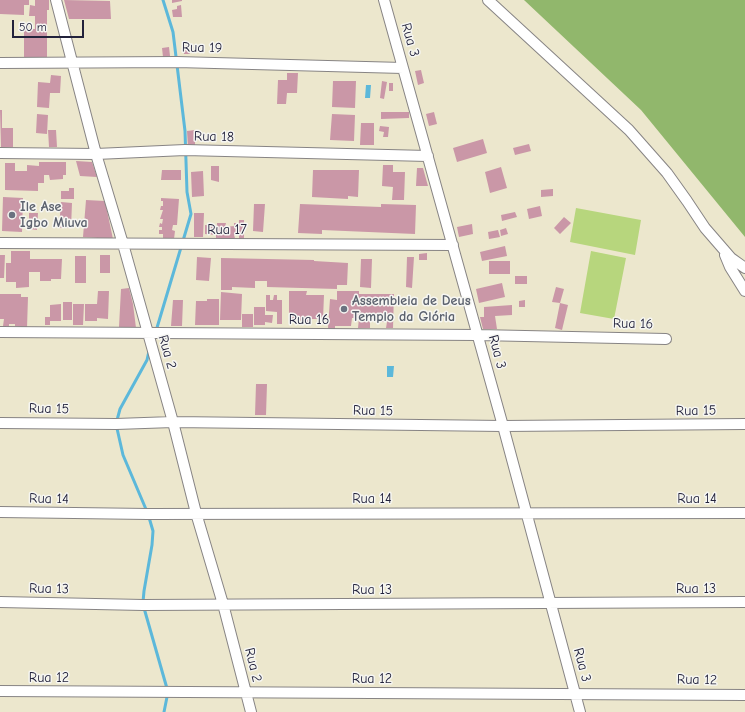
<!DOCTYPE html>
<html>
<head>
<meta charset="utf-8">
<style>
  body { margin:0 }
  #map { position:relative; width:745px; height:712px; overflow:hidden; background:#ece7cd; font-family:"Comic Neue",sans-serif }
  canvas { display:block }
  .scale { position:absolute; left:12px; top:20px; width:72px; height:18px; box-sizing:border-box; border:2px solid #22223b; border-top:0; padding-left:5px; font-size:12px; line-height:14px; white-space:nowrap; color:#22223b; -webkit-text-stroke:3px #f6f6f2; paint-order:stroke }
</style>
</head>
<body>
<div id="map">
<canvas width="745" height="712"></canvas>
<div class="scale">50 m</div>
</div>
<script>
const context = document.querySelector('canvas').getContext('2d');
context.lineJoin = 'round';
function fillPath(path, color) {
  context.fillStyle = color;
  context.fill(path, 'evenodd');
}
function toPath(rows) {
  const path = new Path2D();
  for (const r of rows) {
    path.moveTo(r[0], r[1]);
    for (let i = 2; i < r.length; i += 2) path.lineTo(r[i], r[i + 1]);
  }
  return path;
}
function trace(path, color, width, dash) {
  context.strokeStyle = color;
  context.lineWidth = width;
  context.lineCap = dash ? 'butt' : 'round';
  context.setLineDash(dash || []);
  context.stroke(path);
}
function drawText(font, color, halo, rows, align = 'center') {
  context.font = font + ' "Comic Neue",sans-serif';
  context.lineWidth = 3;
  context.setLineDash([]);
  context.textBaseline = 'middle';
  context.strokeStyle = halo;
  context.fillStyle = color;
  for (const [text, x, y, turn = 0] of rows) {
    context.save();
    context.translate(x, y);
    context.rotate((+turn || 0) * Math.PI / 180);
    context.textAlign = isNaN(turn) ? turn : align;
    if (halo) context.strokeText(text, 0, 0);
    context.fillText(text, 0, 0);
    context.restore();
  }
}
fillPath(toPath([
  [576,208,641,220,635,255,570,242],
  [591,251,626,258,614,319,580,313]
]), '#b7d67d');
fillPath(toPath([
  [524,0,745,0,745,237,641,110]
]), '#91b76c');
fillPath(toPath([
  [366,85,371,85,370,98,365,98],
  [387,366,394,366,393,377,387,377]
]), '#5cb8da');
trace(toPath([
  [156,331,191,214,187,192,185,131,173,32,163,0],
  [143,602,144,591,152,545,153,531,148,514,123,455,116,424,120,409,147,360,149,351],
  [144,608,168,692,164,712]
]), '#5cb8da', 3);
fillPath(toPath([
  [0,0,29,0,29,5,24,5,24,15,0,14],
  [35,0,49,0,49,10,47,10,47,58,34,57,34,59,24,59,24,29,35,29,35,16,29,16,30,5,35,6],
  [64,0,110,1,111,19,69,19],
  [172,0,182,0,182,1,172,3],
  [181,5,182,17,173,17,172,10,177,9,177,6],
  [189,45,190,54,184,54,183,46],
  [169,47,170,56,163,57,162,48],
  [421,70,424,83,418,85,415,71],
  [287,73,298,73,297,93,287,93,286,104,277,104,278,80,287,80],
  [51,75,61,76,60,93,50,93,49,108,37,107,38,82,50,83],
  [333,81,356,81,355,108,332,107],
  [382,81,387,82,384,99,380,98],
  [389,83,393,83,393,91,389,91],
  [0,110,2,110,2,128,13,128,13,147,1,147],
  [381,112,409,112,409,118,381,119],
  [434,112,437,124,429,126,426,114],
  [37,114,48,115,47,134,36,133],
  [332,114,355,115,354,141,330,140],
  [361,123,374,123,374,145,360,145],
  [380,126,389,127,388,137,383,137,384,132,379,131],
  [48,130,56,130,57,147,49,147],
  [195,130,195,147,188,147,187,131],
  [483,139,487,153,457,162,453,148],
  [529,144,531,151,515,155,513,148],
  [76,161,92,162,97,177,80,176],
  [39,162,66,162,66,175,63,175,63,179,50,180,49,175,44,175,44,183,38,183,38,191,5,190,5,163,15,163,15,171,27,171,27,165,39,166],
  [383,165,393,165,393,172,405,172,404,200,392,200,393,187,382,186],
  [211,166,219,166,219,182,211,180],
  [501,167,507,188,490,193,485,172],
  [417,168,423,168,428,186,416,186],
  [162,170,181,170,181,180,161,180],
  [313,170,359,170,358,197,348,196,348,199,312,197],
  [203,171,204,196,192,197,191,172],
  [69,188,74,188,74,199,61,199,61,191,69,191],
  [553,189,553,196,541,197,541,190],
  [3,197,23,198,22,232,2,231],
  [161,198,179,199,177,225,173,225,172,230,175,231,174,239,163,238,163,234,159,234,159,230,162,230,162,227,159,227,160,223,162,224,163,219,160,219,163,210,160,210,161,206,163,206,163,201,161,201],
  [86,200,105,201,113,239,83,237],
  [61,202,72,203,71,228,59,228],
  [254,204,265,204,263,232,253,231],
  [300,204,381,207,381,204,416,205,415,234,322,230,322,234,298,233],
  [540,206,542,216,529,219,527,209],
  [515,212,517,217,502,221,501,215],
  [29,213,38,213,37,230,29,229],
  [194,213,204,213,203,237,194,237],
  [564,217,571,223,560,234,554,228],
  [239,220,244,220,244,239,239,239,239,235,234,235,235,238,225,238,224,239,216,239,216,235,205,234,205,225,217,226,217,223,226,223,225,227,234,226,234,223,239,223],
  [472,224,473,234,459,237,457,227],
  [506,228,508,234,501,236,500,230],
  [498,230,500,237,489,239,488,232],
  [505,246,507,256,482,261,480,252],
  [11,251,30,251,30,259,62,259,61,279,51,279,51,281,40,281,40,272,29,272,29,287,16,288,16,282,6,282,6,263,11,263],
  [427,253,427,260,419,260,419,254],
  [0,255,5,255,4,278,0,278],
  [100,255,110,255,110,273,100,273],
  [75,256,86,256,86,283,75,283],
  [197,257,211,258,209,281,196,280],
  [407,257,414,257,412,288,406,287],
  [221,258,314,260,314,261,348,263,347,285,337,285,337,289,267,287,267,281,255,281,255,288,232,287,232,290,221,290],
  [361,259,372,259,371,288,360,287],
  [489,261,510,261,510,274,489,274],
  [515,276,527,276,527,284,515,284],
  [502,283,505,297,479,303,476,289],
  [556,287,564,289,560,303,568,305,562,330,555,328,560,303,552,302],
  [129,288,133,304,136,328,119,327,121,289],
  [98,291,109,291,108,319,97,318,97,321,85,321,85,304,97,304],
  [289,291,307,291,306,295,324,295,323,319,311,319,311,325,305,325,306,321,289,320],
  [337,291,359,291,359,294,394,294,393,328,386,328,387,322,376,322,376,318,370,318,370,328,358,328,359,318,352,318,351,326,335,326,335,329,328,328,330,299,337,300],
  [221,292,242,294,241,320,220,320],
  [0,294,21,294,21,297,28,297,27,328,15,326,15,324,9,324,9,326,3,326,4,319,0,319],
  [266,295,270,295,270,300,273,300,274,295,277,295,277,300,282,300,282,324,277,324,277,312,266,311],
  [207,299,219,299,219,325,195,325,196,301,207,301],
  [173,300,183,300,182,326,171,326],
  [525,300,525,307,519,307,519,301],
  [63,302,72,302,72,320,63,320],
  [61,304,61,321,50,321,50,325,45,325,45,317,50,317,50,305],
  [73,304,84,304,83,325,73,325],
  [512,305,512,315,495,316,497,329,483,329,480,317,484,317,484,307],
  [254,307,265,307,265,320,265,315,273,315,272,323,265,322,265,325,254,325],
  [242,314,253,314,253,327,242,327],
  [256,384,267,384,266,415,255,415]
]), '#ca97a7');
const minor = toPath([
  [56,0,96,154,123,244,173,422,196,513,223,604,251,712],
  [384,0,503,426,580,712],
  [488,0,629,130,667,173,687,201,705,228,731,258,745,268],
  [0,63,177,62,403,68],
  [0,153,96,154,185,150,428,156],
  [0,243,453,245],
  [725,255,730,267,745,291],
  [0,332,478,335,666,339],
  [0,423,116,424,173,422,503,426,745,424],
  [0,512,148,514,745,513],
  [0,602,143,605,745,602],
  [0,691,745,695]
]);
trace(minor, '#878484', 12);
trace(minor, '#fff', 10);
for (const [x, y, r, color] of [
  [12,215,4,"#6b7280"],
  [344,309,4,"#6b7280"]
]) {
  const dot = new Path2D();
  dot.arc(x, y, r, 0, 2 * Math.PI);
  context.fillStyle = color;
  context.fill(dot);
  trace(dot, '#f6f6f2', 1.5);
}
drawText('14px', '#22223b', '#f6f6f2', [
  ["Rua 3",410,40,74],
  ["Rua 19",202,48,1],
  ["Rua 18",214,137,1],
  ["Rua 17",227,230],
  ["Rua 16",309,320],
  ["Rua 16",633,324,1],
  ["Rua 2",167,352,74],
  ["Rua 3",497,352,75],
  ["Rua 15",49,409,1],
  ["Rua 15",373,411,1],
  ["Rua 15",696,411,-1],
  ["Rua 14",49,499,1],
  ["Rua 14",372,499],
  ["Rua 14",697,499],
  ["Rua 13",49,589,1],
  ["Rua 13",696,589],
  ["Rua 13",372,590],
  ["Rua 2",253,665,76],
  ["Rua 3",582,665,75],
  ["Rua 12",49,678],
  ["Rua 12",372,679],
  ["Rua 12",697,680,1]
]);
drawText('bold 14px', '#5b616d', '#f6f6f2', [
  ["Ile Ase",20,207],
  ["Igbo Miuva",20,223],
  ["Assembleia de Deus",352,301],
  ["Templo da Glória",352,317]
], 'left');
</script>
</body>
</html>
